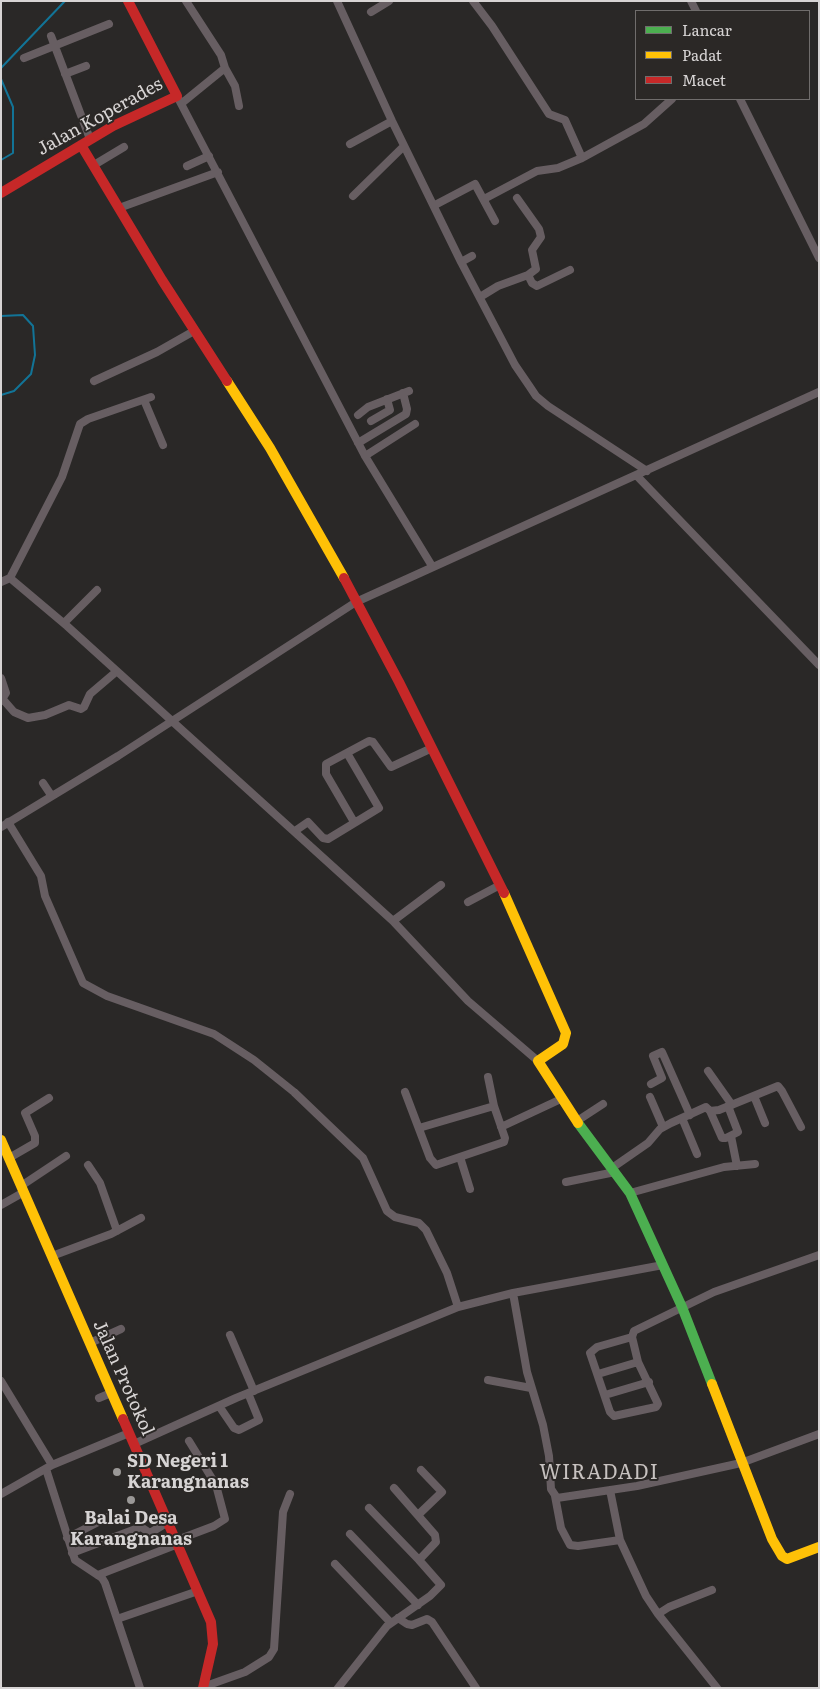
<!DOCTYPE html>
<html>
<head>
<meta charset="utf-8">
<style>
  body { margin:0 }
  #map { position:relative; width:820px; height:1689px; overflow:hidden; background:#2a2827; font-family:Literata,serif }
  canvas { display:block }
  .frame { position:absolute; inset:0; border:2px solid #d7d4d4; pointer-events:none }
  .legend { position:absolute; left:635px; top:10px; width:175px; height:90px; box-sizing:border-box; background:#2b2826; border:1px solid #706d6c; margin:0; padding:6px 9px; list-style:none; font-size:15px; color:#d7d4d4 }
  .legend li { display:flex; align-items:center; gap:10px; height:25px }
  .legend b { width:25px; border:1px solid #706d6c }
</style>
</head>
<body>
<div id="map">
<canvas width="820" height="1689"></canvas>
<div class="frame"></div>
<ul class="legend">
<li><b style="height:6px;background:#4caf50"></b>Lancar</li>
<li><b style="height:6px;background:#ffc107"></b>Padat</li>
<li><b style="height:6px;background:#c62828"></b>Macet</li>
</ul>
</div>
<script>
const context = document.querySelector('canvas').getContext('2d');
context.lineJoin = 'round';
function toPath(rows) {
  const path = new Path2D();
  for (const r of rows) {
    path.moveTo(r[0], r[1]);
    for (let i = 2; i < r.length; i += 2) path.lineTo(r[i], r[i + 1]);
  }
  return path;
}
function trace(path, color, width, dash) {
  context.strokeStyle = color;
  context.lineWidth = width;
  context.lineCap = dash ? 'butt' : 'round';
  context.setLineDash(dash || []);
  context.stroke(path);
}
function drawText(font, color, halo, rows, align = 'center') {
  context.font = font + ' Literata,serif';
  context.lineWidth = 4;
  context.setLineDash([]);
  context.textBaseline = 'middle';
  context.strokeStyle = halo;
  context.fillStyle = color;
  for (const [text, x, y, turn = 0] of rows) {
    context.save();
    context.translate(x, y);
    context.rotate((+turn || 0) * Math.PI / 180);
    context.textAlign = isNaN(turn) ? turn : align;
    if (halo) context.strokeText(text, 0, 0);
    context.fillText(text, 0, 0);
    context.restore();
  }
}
trace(toPath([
  [1,68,65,1],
  [1,79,13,107,13,153,1,160],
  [1,316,23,315,33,326,35,355,31,374,14,391,1,395]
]), '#127497', 2);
trace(toPath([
  [337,1,392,121,461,262,515,365,530,387,536,396,548,406,647,471],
  [473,1,492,26,549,114,565,120,582,158],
  [691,1,696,11],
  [371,12,389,1],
  [51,36,90,139],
  [24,58,109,24],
  [225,68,235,86,239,106],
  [65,74,86,66],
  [177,96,365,456,432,566],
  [740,99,819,258],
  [182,103,225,68,221,55,186,1],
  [350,144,392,121],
  [94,165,124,147],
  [187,166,209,156],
  [353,196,404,146],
  [517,198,539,229,541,237,532,250,536,269,528,275],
  [484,199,537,171,558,168,582,158,644,124,672,99],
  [435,205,475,184,495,221],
  [119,208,218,172],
  [461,262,472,256],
  [480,297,498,286,528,275,532,283,537,286,570,270],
  [94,381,157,352,194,331],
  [144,400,163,445],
  [358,415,368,407,409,391],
  [371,421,390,410,387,399],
  [358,443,406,414,407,409,403,393],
  [365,456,415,424],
  [637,476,819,665],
  [10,578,67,626,393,921,468,1001,538,1061],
  [1,582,10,578,62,477,80,424,88,419,151,397],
  [64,623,97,590],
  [1,678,6,693,1,701],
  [1,697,14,712,28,718,45,715,69,705,81,709,84,707,90,694,117,671],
  [43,783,51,795],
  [8,822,41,876,45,896,83,983,107,996,214,1034,254,1060,294,1092,363,1158,387,1211,395,1217,419,1223,426,1230,447,1273,458,1307],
  [354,822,326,774,326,764,369,741,373,742,391,767,432,748],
  [1,827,118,756,356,602,819,392],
  [295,831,308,822,323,838,328,839,379,808,347,753],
  [468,902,500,885],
  [393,921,441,885],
  [708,1071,732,1105],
  [651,1084,662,1078,653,1056,662,1052,690,1115],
  [405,1092,430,1158,436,1165,504,1142,505,1138,494,1106,488,1077],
  [754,1096,765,1123],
  [650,1097,663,1127],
  [710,1111,722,1138,726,1138,738,1132,728,1106],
  [682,1118,697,1154],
  [577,1121,603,1104],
  [501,1127,561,1099],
  [419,1128,494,1106],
  [731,1136,737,1166],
  [460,1157,470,1189],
  [9,1158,35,1143,35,1136,25,1113,49,1098],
  [88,1165,100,1183,117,1231],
  [612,1168,648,1143,660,1129,671,1123,706,1107,710,1111,719,1110,778,1086,782,1091,801,1127],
  [566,1182,615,1172],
  [21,1186,66,1156],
  [630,1193,724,1167,755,1164],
  [1,1205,24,1192],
  [52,1256,111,1234,141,1218],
  [513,1293,527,1372,543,1425,549,1456,551,1489,557,1498,637,1486,741,1463,819,1434],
  [230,1335,254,1391],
  [632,1337,597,1347,590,1353,610,1412,614,1416,656,1407,658,1404,638,1362,632,1337,634,1331,714,1292,819,1255],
  [90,1343,121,1329],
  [598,1374,638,1362],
  [488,1380,531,1388],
  [1,1381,52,1465],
  [605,1395,649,1382],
  [99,1398,111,1393],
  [219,1406,234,1428,239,1430,259,1420,248,1393],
  [134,1444,236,1398,458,1307,513,1293,663,1265],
  [46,1469,75,1560,102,1578,105,1583,140,1688],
  [610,1490,620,1540,646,1596,658,1614,717,1688],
  [1,1494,52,1465,129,1433],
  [555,1496,561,1528,570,1545,578,1546,620,1540],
  [369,1508,419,1560],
  [418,1515,442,1492,421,1470],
  [350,1534,418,1605],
  [67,1538,110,1516],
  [177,1540,214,1526,225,1519,216,1485,189,1441],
  [72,1553,141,1527,150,1533,168,1522],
  [335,1564,391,1623],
  [98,1575,178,1544],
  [658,1614,669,1607,712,1590],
  [398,1618,407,1624,412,1625,427,1619,432,1622,476,1688],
  [117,1619,198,1591],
  [203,1687,245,1672,269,1657,274,1649,283,1512,290,1494],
  [338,1688,387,1626,430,1596,441,1585,419,1560,436,1542,435,1535,394,1488]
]), '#675e62', 8);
trace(toPath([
  [578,1123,630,1193,682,1307,712,1384]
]), '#4caf50', 10);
trace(toPath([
  [227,381,270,448,344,578],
  [504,893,566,1033,563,1044,538,1061,578,1123],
  [1,1140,123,1419],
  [712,1384,772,1539,782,1556,787,1559,819,1547]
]), '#ffc107', 10);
trace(toPath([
  [81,145,162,280,227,381],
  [1,193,113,126,177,96,128,1],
  [344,578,399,682,504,893],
  [123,1419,211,1622,213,1644,203,1688]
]), '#c62828', 10);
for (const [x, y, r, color] of [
  [117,1472,5,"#9a9897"],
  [131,1500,5,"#9a9897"]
]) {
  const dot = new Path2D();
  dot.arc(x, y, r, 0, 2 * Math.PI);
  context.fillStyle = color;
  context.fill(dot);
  trace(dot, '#2b2826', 2);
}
drawText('18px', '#d7d4d4', '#2b2826', [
  ["Jalan Koperades",100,117,-29],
  ["Jalan Protokol",123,1378,66]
]);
drawText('bold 18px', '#d7d4d4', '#2b2826', [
  ["SD Negeri 1",127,1462],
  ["Karangnanas",127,1483],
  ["Balai Desa",131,1519,"center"],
  ["Karangnanas",131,1540,"center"]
], 'left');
context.letterSpacing = '1px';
drawText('20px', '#c7c2c0', '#2b2826', [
  ["WIRADADI",599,1473]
]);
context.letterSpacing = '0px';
</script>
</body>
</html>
